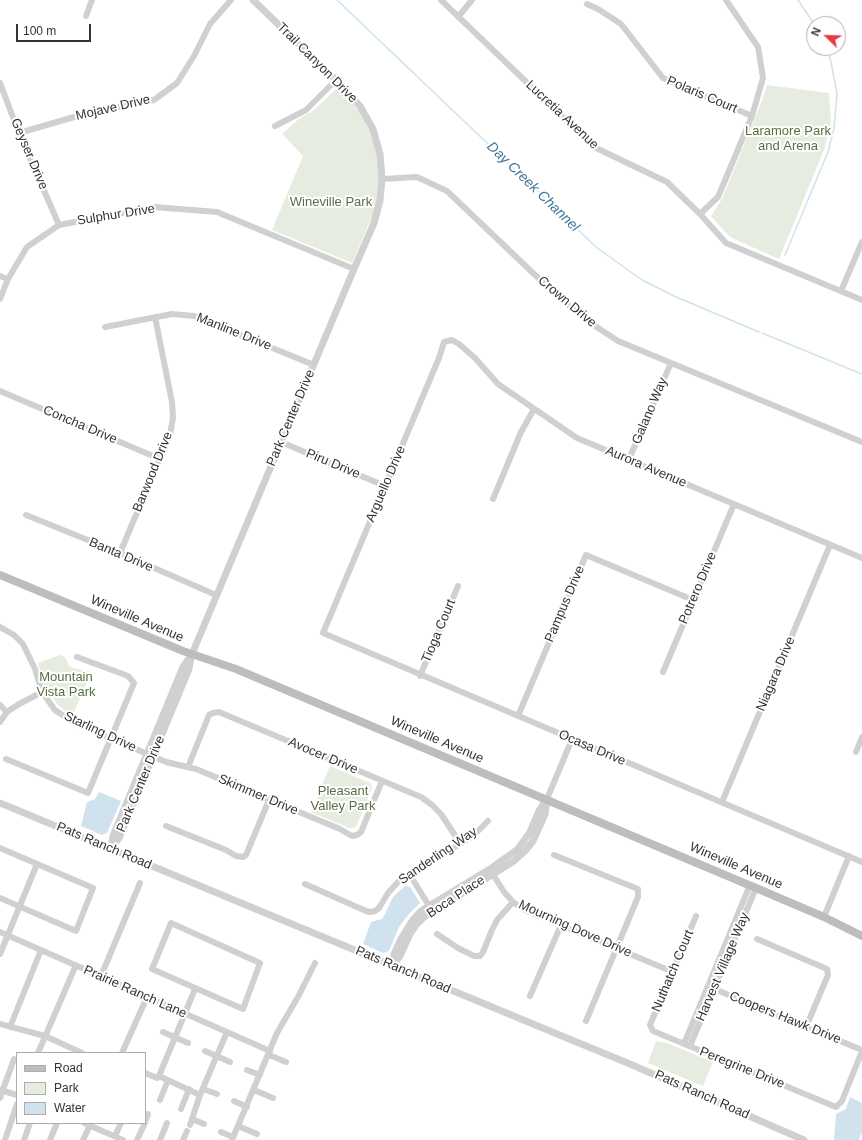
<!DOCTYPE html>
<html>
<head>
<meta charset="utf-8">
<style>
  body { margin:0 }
  #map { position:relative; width:862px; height:1140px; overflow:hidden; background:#fff; font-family:Arial,sans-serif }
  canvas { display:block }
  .legend { position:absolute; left:16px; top:1052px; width:130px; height:72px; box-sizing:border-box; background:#fff; border:1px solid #adadad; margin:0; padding:5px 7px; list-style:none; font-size:12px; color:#333 }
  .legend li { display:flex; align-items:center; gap:8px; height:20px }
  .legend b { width:20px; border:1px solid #adadad }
  .north { position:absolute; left:806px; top:16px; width:40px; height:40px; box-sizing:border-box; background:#fff; border:1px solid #adadad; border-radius:50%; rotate:293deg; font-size:11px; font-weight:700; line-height:16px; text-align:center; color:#333 }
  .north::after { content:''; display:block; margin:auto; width:14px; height:18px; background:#e63946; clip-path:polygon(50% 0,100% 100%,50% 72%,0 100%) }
  .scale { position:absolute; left:16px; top:24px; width:75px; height:18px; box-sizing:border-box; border:2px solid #333; border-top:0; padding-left:5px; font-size:12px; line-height:14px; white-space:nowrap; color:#333; -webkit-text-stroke:3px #fff; paint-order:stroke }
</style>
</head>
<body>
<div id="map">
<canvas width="862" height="1140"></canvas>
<ul class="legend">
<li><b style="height:5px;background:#bdbdbd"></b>Road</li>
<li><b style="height:11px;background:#e6ecdf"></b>Park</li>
<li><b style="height:11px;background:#cfe2ee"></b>Water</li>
</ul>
<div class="north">N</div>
<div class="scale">100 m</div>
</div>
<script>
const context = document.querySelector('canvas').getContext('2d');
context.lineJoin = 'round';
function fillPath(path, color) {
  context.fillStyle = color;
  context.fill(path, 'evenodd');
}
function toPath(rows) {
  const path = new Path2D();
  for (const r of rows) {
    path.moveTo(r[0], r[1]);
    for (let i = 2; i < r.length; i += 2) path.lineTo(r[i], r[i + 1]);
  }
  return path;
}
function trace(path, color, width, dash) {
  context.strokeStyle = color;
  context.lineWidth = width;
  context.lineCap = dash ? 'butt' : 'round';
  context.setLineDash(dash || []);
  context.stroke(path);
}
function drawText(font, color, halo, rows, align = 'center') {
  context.font = font + ' Arial,sans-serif';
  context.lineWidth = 4;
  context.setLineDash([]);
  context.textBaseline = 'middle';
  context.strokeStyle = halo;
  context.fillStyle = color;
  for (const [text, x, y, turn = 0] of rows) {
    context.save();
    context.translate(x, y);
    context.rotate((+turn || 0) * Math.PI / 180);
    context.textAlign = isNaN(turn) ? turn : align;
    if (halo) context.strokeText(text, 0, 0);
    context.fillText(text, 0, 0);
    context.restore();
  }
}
fillPath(toPath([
  [767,85,829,93,831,123,824,150,779,259,730,237,711,216,722,199,762,101],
  [337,88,348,97,359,111,369,128,375,145,379,166,380,188,374,212,352,263,272,230,303,156,282,134,300,118,313,111],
  [60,655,65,657,69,666,72,668,91,672,72,717,59,706,48,692,44,684,38,663],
  [330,766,370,783,372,788,357,825,354,828,349,828,311,812],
  [656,1041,667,1043,713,1062,703,1086,648,1063]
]), '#e6ecdf');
fillPath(toPath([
  [99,792,121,801,107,833,102,835,81,826,87,802,95,799],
  [405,886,410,887,420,903,408,915,399,927,389,951,383,953,363,944,371,922,382,919,385,914,393,897],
  [850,1097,862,1103,862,1132,859,1140,834,1140,836,1114,846,1109]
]), '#cfe2ee');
trace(toPath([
  [337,0,596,247,642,280,674,296,759,332],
  [798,0,814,24],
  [785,255,828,152,834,128,837,93,831,62,827,48],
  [762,333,862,374]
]), '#cfe2ee', 1.5);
trace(toPath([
  [441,0,594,147,667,182,700,214,726,243,862,300],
  [587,4,598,9,621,24,663,78,752,116],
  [86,16,92,0],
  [458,17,472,0],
  [0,83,19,133,59,225],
  [275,126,306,110,336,80],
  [19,133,88,113,154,100,177,83,194,56,210,24,231,0],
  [382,179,417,177,447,191,534,274,583,318,618,341,862,442],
  [700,214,718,197,752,116,763,78,758,47,726,0],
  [0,276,8,279],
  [841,291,862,242],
  [0,299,8,279,27,247,59,225,154,207,217,212,354,269],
  [105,327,172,314,194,316,314,365],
  [0,391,160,459],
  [281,442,385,486],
  [629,459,671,363],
  [493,499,521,432,534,409],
  [26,515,120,553,216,595],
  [120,553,170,434,173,418,172,402,155,317],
  [862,558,577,438,498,384,475,358,459,344,452,340,444,342,439,358,323,633,862,862],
  [0,627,14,635,23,644,35,669,42,692,55,710,73,722,166,762,196,769,340,829,352,836,357,835,361,832,382,781],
  [663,672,734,504],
  [420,676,458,586],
  [0,705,7,712],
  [518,716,586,555,693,600],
  [0,722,7,712,19,704,42,692],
  [856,752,862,737],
  [6,759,88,793,134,683,128,676,77,657],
  [188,767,209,715,213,713,219,712,421,797,432,805,441,814,460,843],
  [547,799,572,739],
  [722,802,830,545],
  [166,826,226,850,236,856,243,857,246,855,269,800],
  [0,848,93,888,76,931,0,898],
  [554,855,638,889,638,897,586,1021],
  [491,871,504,892,513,902,525,910,673,972],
  [410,875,431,909],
  [305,884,366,911,370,912,375,911,379,908,388,893,398,882,473,836,488,821],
  [696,916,650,1025,653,1031,836,1107,842,1101,862,1051],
  [824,917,849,856],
  [171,923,260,963,243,1009,152,969,171,923],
  [0,932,270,1051],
  [437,934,458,948,474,956,480,956,483,952,492,930,497,920,513,902],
  [757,939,827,969,828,975,806,1027],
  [0,954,37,864],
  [101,976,140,883],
  [712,988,862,1050],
  [530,996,561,925],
  [0,1024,45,1036,82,1053],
  [10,1027,41,950],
  [163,1032,188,1043],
  [684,1044,750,885],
  [690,1046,756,888],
  [205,1051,230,1062],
  [38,1053,76,965],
  [122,1053,147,997],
  [269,1055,286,1062],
  [247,1070,260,1075],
  [145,1073,157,1078,159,1076,200,1095],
  [159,1076,195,989],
  [203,1089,217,1094],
  [0,1090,17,1095],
  [254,1090,273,1098],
  [0,1098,14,1059],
  [160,1100,168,1080],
  [234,1101,247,1107],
  [181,1109,189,1089],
  [192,1119,204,1124],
  [145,1122,148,1114],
  [84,1123,123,1140],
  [190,1125,200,1095,227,1032],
  [238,1126,257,1134],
  [221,1132,233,1137],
  [115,1136,121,1123],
  [5,1140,17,1104],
  [24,1140,30,1123],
  [50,1140,57,1123],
  [83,1140,90,1125],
  [137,1140,145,1123],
  [160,1140,167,1123],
  [183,1140,187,1131],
  [232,1140,277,1033,298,997,315,963]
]), '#d0d0d0', 6);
trace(toPath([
  [0,803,533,1024,630,1064,804,1140],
  [112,847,119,838,189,669,191,656],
  [111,848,113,836,183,667,192,654,354,269,374,223,380,201,382,179,380,154,373,129,360,106,336,80,253,0],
  [393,964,394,954,401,939,412,921,420,912,429,906,490,869,518,849,530,832,539,811,545,801],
  [393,966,400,956,410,934,416,925,424,917,514,861,526,850,533,841,545,814,547,799]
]), '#d0d0d0', 7);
trace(toPath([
  [0,575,183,651,236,669,756,888,824,917,862,936]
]), '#bdbdbd', 8);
drawText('13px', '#333', '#fff', [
  ["Trail Canyon Drive",317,63,45],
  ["Polaris Court",702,95,23],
  ["Mojave Drive",113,108,-13],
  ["Lucretia Avenue",562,115,43],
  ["Geyser Drive",29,154,67],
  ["Sulphur Drive",116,215,-9],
  ["Crown Drive",567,302,40],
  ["Manline Drive",234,332,22],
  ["Galano Way",650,411,-67],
  ["Park Center Drive",291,418,-67],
  ["Concha Drive",80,425,23],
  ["Piru Drive",333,464,23],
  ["Aurora Avenue",646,467,23],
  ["Barwood Drive",153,472,-68],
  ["Arguello Drive",386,484,-67],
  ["Banta Drive",121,555,23],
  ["Potrero Drive",698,588,-67],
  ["Pampus Drive",565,604,-67],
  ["Wineville Avenue",137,619,23],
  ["Tioga Court",439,631,-67],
  ["Niagara Drive",776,674,-67],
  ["Starling Drive",100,732,25],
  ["Wineville Avenue",437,740,23],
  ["Ocasa Drive",592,748,23],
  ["Avocer Drive",323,756,23],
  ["Park Center Drive",141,784,-67],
  ["Skimmer Drive",258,795,23],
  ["Pats Ranch Road",104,846,23],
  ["Sanderling Way",438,856,-34],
  ["Wineville Avenue",736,866,23],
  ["Boca Place",456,897,-33],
  ["Mourning Dove Drive",575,929,24],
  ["Harvest Village Way",723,967,-67],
  ["Pats Ranch Road",403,970,23],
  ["Nuthatch Court",673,971,-67],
  ["Prairie Ranch Lane",135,992,24],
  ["Coopers Hawk Drive",785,1018,22],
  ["Peregrine Drive",742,1068,22],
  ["Pats Ranch Road",702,1095,24]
]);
drawText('13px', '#56703f', '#fff', [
  ["Laramore Park",788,131],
  ["and Arena",788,146],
  ["Wineville Park",331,202],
  ["Mountain",66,677],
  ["Vista Park",66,692],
  ["Pleasant",343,791],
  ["Valley Park",343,806]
]);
drawText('italic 14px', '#3f7597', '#fff', [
  ["Day Creek Channel",533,187,44]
]);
</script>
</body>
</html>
